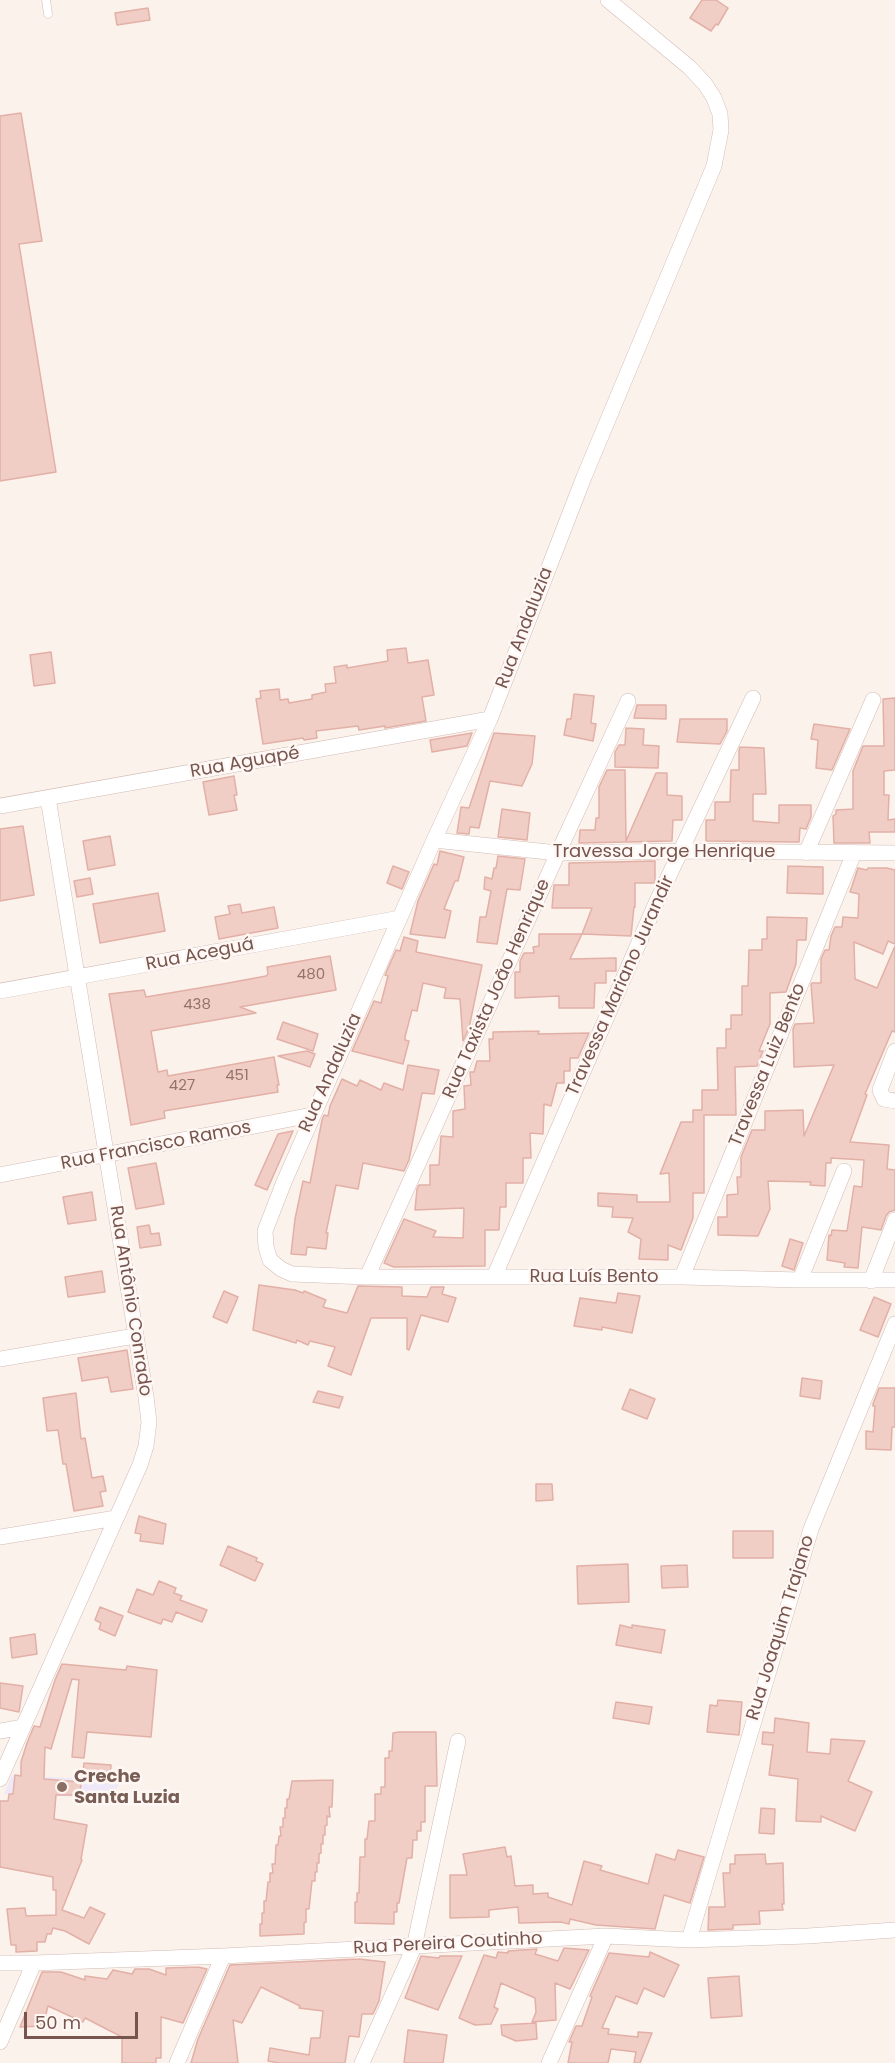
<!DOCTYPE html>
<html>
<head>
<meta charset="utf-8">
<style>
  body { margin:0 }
  #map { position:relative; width:895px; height:2063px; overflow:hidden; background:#fcf2ec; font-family:Poppins,sans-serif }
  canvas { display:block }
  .scale { position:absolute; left:24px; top:2012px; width:114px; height:27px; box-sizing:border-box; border:3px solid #77554f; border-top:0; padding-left:8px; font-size:18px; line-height:21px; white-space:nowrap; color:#77554f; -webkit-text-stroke:4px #fef7f3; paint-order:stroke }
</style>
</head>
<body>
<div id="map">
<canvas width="895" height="2063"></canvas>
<div class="scale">50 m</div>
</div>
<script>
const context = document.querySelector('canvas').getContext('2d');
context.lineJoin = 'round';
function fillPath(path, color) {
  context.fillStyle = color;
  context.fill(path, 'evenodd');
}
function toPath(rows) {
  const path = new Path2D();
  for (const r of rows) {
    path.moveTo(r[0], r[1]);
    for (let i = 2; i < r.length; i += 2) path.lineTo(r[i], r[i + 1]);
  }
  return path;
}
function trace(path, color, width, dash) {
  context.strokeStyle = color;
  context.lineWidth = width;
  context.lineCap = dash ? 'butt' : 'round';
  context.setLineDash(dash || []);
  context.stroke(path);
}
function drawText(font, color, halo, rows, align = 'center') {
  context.font = font + ' Poppins,sans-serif';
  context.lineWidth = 5;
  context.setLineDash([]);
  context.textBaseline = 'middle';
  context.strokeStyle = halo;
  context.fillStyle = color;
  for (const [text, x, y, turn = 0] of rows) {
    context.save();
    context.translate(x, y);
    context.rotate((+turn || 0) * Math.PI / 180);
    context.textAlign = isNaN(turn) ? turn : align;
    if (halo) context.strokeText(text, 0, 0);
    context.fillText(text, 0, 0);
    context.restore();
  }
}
fillPath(toPath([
  [12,1775,121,1781,112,1798,4,1794]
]), '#efe8f9');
const building = toPath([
  [702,0,716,0,728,8,718,25,716,24,711,31,690,18,702,0],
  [148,8,150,20,117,25,115,13,148,8],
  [21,113,42,241,19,244,56,472,0,481,0,116,21,113],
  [406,648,408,663,428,660,434,695,422,697,426,721,385,728,385,726,359,730,358,726,316,731,317,738,304,740,303,738,263,744,256,699,261,698,260,691,279,689,280,700,288,699,289,703,312,699,312,695,326,692,325,684,336,683,334,667,347,665,347,668,388,661,387,650,406,648],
  [51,652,55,683,34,686,30,655,51,652],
  [574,694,594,696,591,723,596,724,593,741,564,735,567,719,571,719,574,694],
  [895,698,895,770,884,771,884,795,889,795,888,820,895,819,895,832,869,832,870,843,834,843,833,816,836,814,836,810,853,809,853,771,863,746,884,746,883,699,895,698],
  [637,705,666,705,666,719,634,718,637,705],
  [680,719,727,719,727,731,720,744,677,742,680,719],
  [814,724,850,729,832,770,816,768,818,740,811,739,814,724],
  [626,728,644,729,643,745,659,746,658,768,615,767,615,752,619,745,625,745,626,728],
  [472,733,467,746,432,752,430,740,472,733],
  [494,733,535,736,532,764,522,786,490,781,479,828,470,827,469,834,457,833,461,807,469,808,494,733],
  [740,747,764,748,766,794,753,794,753,821,779,823,779,805,811,805,811,817,806,829,800,828,799,842,706,841,706,820,715,820,715,802,730,802,731,770,739,770,739,751,740,747],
  [607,770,625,770,626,841,656,773,667,773,667,795,682,796,682,820,673,820,672,841,579,843,580,830,595,830,596,818,599,818,599,787,607,770],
  [234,776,237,795,234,795,237,810,209,815,203,782,234,776],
  [502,809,530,813,527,840,498,837,502,809],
  [23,826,34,895,0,901,0,829,23,826],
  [110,836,115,865,88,870,83,841,110,836],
  [440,851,464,857,458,881,455,881,444,909,451,911,445,938,410,934,418,901,434,864,437,865,440,851],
  [498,856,525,859,520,890,507,889,497,944,477,942,480,917,486,917,491,891,484,889,485,877,492,879,494,868,496,868,498,856],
  [655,861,655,883,635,883,635,907,634,907,631,936,582,934,592,908,552,908,554,885,569,885,569,863,655,861],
  [393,866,409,872,402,889,387,883,393,866],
  [788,866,823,867,823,894,787,893,788,866],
  [858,868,867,870,868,868,887,868,895,870,895,944,888,941,883,954,854,942,855,979,877,988,895,946,895,1032,892,1031,865,1094,867,1095,850,1142,889,1145,887,1169,895,1170,895,1210,889,1212,886,1216,881,1230,862,1227,858,1268,844,1267,845,1263,827,1260,829,1235,831,1236,832,1230,847,1231,854,1186,862,1187,864,1160,831,1158,831,1163,826,1163,825,1186,810,1185,811,1182,768,1181,770,1209,758,1236,718,1235,718,1217,727,1217,727,1195,738,1194,737,1177,741,1177,741,1157,752,1130,765,1130,765,1111,803,1110,804,1136,834,1065,794,1067,793,1029,795,1024,814,1023,811,984,812,983,821,983,821,959,825,950,829,950,831,936,835,927,842,927,843,917,858,918,859,894,850,892,858,868],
  [90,878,93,894,77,897,74,881,90,878],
  [158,893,165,931,100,943,93,904,158,893],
  [240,904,242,913,274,907,278,928,219,939,215,917,230,914,228,906,240,904],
  [767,917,807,918,806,940,797,940,796,964,786,992,770,993,770,1024,759,1051,763,1051,757,1066,735,1067,736,1115,704,1115,704,1193,693,1193,693,1218,681,1250,668,1245,668,1260,639,1259,641,1239,628,1232,633,1218,612,1217,613,1207,598,1206,598,1193,637,1195,637,1202,670,1202,669,1173,660,1174,681,1122,693,1122,693,1110,702,1110,702,1090,718,1090,717,1048,726,1048,726,1029,731,1029,731,1015,742,1015,742,986,748,986,749,950,762,950,762,939,767,939,767,917],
  [539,934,582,934,570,959,616,958,616,971,606,971,606,983,595,983,594,1008,559,1008,559,996,515,998,515,972,520,972,520,961,524,953,534,953,533,947,539,946,539,934],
  [404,937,418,941,416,952,482,965,469,1028,463,1041,460,999,444,998,446,988,423,983,417,1011,412,1010,405,1037,405,1040,409,1041,403,1064,352,1051,374,1001,381,1003,388,976,385,975,396,950,400,951,404,937],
  [330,956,336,990,240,1007,256,1013,151,1031,158,1072,167,1070,168,1076,274,1057,279,1085,277,1085,278,1092,164,1111,165,1118,131,1125,109,994,144,990,146,997,223,984,266,976,268,974,267,967,330,956],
  [283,1022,318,1034,313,1051,277,1039,283,1022],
  [539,1031,538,1034,589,1033,578,1058,570,1058,570,1071,564,1071,564,1083,557,1083,551,1106,544,1104,543,1134,530,1133,531,1158,523,1158,523,1183,506,1183,506,1207,500,1207,499,1230,485,1230,485,1266,394,1267,384,1263,404,1219,436,1231,433,1237,463,1238,464,1208,415,1210,417,1189,419,1185,430,1185,430,1165,439,1165,441,1136,453,1137,453,1111,465,1109,464,1086,471,1085,470,1072,474,1072,477,1061,490,1061,489,1039,493,1039,493,1032,539,1031],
  [307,1051,315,1054,310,1067,278,1056,307,1051],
  [408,1065,439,1070,434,1094,422,1093,409,1160,404,1171,363,1163,358,1189,336,1185,326,1233,328,1233,326,1249,307,1247,306,1255,291,1254,295,1219,303,1181,310,1183,322,1120,324,1115,328,1116,330,1106,342,1079,357,1086,360,1080,381,1090,384,1083,403,1090,408,1065],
  [293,1131,267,1190,255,1185,278,1134,293,1131],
  [156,1163,164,1204,136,1209,128,1168,156,1163],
  [92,1192,96,1220,68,1224,63,1197,92,1192],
  [149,1225,151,1234,159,1233,161,1245,140,1248,137,1227,149,1225],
  [790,1239,803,1243,794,1270,782,1266,790,1239],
  [102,1271,105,1292,68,1297,65,1277,102,1271],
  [259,1285,295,1290,303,1293,304,1291,326,1300,323,1307,347,1313,358,1286,402,1287,402,1296,427,1297,431,1287,444,1287,442,1294,456,1298,448,1322,421,1315,409,1350,407,1349,407,1318,371,1318,351,1375,328,1366,335,1347,310,1341,308,1345,297,1340,296,1343,253,1330,259,1285],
  [224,1291,238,1297,227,1323,213,1317,224,1291],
  [618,1293,640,1296,632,1333,602,1327,602,1330,574,1326,580,1298,616,1303,618,1293],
  [874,1297,891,1304,878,1337,860,1330,874,1297],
  [127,1350,133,1389,111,1392,108,1377,82,1381,78,1358,127,1350],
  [802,1378,822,1381,820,1399,800,1396,802,1378],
  [879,1388,895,1388,895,1427,892,1427,891,1450,866,1449,866,1431,873,1432,875,1406,873,1406,873,1404,879,1388],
  [630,1389,655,1399,647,1419,622,1409,630,1389],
  [318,1391,343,1397,339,1408,313,1402,318,1391],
  [76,1393,81,1439,85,1438,92,1478,103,1476,106,1491,100,1492,103,1506,74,1511,66,1464,63,1464,58,1430,47,1431,43,1398,76,1393],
  [536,1484,552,1484,553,1500,536,1501,536,1484],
  [139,1516,166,1524,163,1544,140,1541,141,1534,135,1533,139,1516],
  [733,1531,773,1531,773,1558,733,1558,733,1531],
  [228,1546,257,1558,256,1561,263,1564,255,1581,220,1565,228,1546],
  [628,1564,629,1602,578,1604,577,1566,628,1564],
  [687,1565,688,1587,662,1588,661,1566,687,1565],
  [159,1581,176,1588,174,1593,182,1596,180,1600,207,1610,202,1622,176,1612,172,1622,163,1619,161,1624,128,1612,137,1589,153,1595,159,1581],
  [100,1607,123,1616,115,1636,99,1629,101,1623,95,1620,100,1607],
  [620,1625,632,1628,632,1625,665,1630,661,1653,616,1645,620,1625],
  [35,1634,37,1654,12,1658,10,1638,35,1634],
  [62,1664,126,1670,127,1666,157,1670,151,1737,87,1732,84,1758,72,1757,79,1680,72,1679,51,1749,45,1747,44,1779,81,1782,80,1795,56,1795,54,1819,87,1825,81,1859,82,1860,62,1910,84,1918,90,1907,105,1914,89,1944,65,1931,53,1928,51,1934,47,1934,45,1942,37,1942,37,1951,16,1952,16,1945,11,1945,7,1909,25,1908,26,1916,56,1915,56,1890,53,1890,53,1877,0,1867,0,1801,8,1801,9,1794,13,1794,15,1775,21,1776,21,1762,27,1743,34,1726,40,1727,55,1680,62,1664],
  [0,1683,23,1686,19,1712,0,1708,0,1683],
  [718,1700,742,1702,739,1735,707,1732,710,1705,717,1706,718,1700],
  [616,1702,652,1707,649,1724,613,1718,616,1702],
  [775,1718,809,1723,807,1752,830,1754,831,1739,865,1741,848,1781,872,1792,855,1831,821,1816,821,1822,796,1821,798,1779,769,1775,773,1745,762,1744,763,1732,774,1733,775,1718],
  [399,1732,436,1732,437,1786,425,1786,425,1822,421,1822,421,1831,417,1831,417,1840,413,1840,412,1858,407,1858,399,1903,397,1903,397,1912,394,1912,394,1924,355,1923,355,1902,357,1902,357,1893,359,1893,360,1857,365,1857,365,1839,367,1839,369,1821,375,1821,375,1794,381,1794,381,1787,385,1787,385,1758,389,1758,389,1751,392,1751,393,1733,399,1732],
  [84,1763,111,1765,110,1781,82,1779,84,1763],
  [333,1780,332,1807,329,1807,330,1817,327,1816,327,1825,325,1826,325,1835,323,1835,323,1844,321,1844,321,1853,319,1854,319,1863,317,1863,317,1872,315,1872,315,1881,312,1881,309,1909,306,1909,306,1922,304,1923,304,1934,260,1936,260,1924,262,1924,262,1913,264,1913,264,1901,266,1901,268,1882,270,1882,270,1873,273,1873,272,1864,275,1864,276,1845,278,1845,279,1836,281,1836,280,1827,283,1827,283,1818,285,1818,285,1808,287,1808,287,1799,289,1799,292,1781,333,1780],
  [761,1808,775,1809,774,1834,759,1833,761,1808],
  [505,1847,507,1857,511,1856,515,1886,533,1885,533,1894,548,1893,548,1897,572,1905,584,1861,602,1866,600,1870,648,1884,656,1854,675,1860,678,1850,704,1857,690,1903,664,1895,655,1929,596,1925,570,1919,569,1924,561,1922,519,1923,518,1907,489,1910,489,1917,450,1918,450,1875,467,1875,463,1854,505,1847],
  [765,1854,766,1864,783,1863,784,1904,782,1904,783,1910,759,1911,760,1924,733,1925,733,1929,708,1930,709,1907,725,1907,723,1873,730,1873,730,1864,735,1864,735,1855,765,1854],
  [564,1948,589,1950,570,1989,555,1983,556,2020,532,2022,536,2012,535,1998,501,1983,494,2007,498,2009,491,2024,475,2025,459,2018,484,1955,496,1958,498,1952,508,1953,508,1951,537,1949,535,1954,558,1961,564,1948],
  [650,1952,679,1965,664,1997,644,1988,637,2004,616,1996,602,2028,609,2029,608,2034,638,2037,638,2032,652,2033,640,2063,634,2063,636,2052,611,2049,608,2063,568,2063,572,2042,569,2042,576,2026,582,2026,592,1997,590,1996,609,1953,649,1957,650,1952],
  [421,1956,439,1958,440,1956,462,1956,438,2010,405,1998,421,1956],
  [359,1959,385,1962,379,2001,373,2014,362,2014,359,2037,349,2036,345,2063,279,2063,268,2061,270,2048,309,2055,311,2038,320,2038,323,2011,299,2008,300,2006,261,1987,242,2023,233,2020,238,2063,191,2063,198,2039,230,1965,359,1959],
  [198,1967,207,1969,183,2023,161,2017,161,2058,156,2058,156,2063,122,2063,122,2037,85,2018,83,2022,48,2006,43,2026,20,2027,42,1972,61,1972,85,1980,85,1976,107,1979,113,1970,132,1974,135,1969,149,1969,166,1975,166,1968,198,1967],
  [739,1976,742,2016,711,2018,708,1978,739,1976],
  [536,2023,537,2039,516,2041,502,2035,501,2025,536,2023],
  [408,2030,447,2035,443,2063,404,2063,408,2030]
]);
fillPath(building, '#f0cdc5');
trace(building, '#e2b0a6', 1.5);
const service = toPath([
  [46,0,48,14]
]);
const minor = toPath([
  [608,0,689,67,705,84,714,98,720,114,721,130,714,166,584,477,490,719,434,840,284,1182,265,1231,266,1247,270,1260,281,1269,292,1274,367,1277,682,1277,800,1280,895,1280],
  [0,806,490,719],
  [434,840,558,853,681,851,895,853],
  [806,853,873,700],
  [0,991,400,918],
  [895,1051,880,1090,884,1099,895,1101],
  [0,1175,312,1115],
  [367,1277,558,853,628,701],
  [494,1277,657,901,753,698],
  [682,1277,854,853],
  [800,1280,844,1171],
  [871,1281,895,1220],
  [0,1359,135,1336],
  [0,1537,116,1518],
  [0,1731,23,1727],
  [0,1779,140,1465,146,1446,149,1422,146,1397,48,798],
  [689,1940,811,1529,895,1324],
  [0,1963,34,1963,223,1956,606,1936,689,1940,808,1936,895,1930],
  [0,2042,34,1963],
  [177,2063,223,1956],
  [362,2063,414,1947,458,1741],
  [549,2063,606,1936]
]);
trace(service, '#d1bbb4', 9);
trace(minor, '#d1bbb4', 16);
trace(service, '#fff', 8);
trace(minor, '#fff', 15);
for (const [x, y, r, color] of [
  [62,1787,6,"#8d6e63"]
]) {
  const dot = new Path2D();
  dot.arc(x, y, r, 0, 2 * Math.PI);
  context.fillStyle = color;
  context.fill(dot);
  trace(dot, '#fef7f3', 2);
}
drawText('15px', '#95736c', null, [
  ["480",311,975],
  ["438",197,1005],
  ["451",237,1076],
  ["427",182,1086]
]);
drawText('18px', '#77554f', '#fef7f3', [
  ["Rua Andaluzia",525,628,-69],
  ["Rua Aguapé",245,763,-10],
  ["Travessa Jorge Henrique",664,852],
  ["Rua Aceguá",200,955,-11],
  ["Travessa Mariano Jurandir",621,986,-66],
  ["Rua Taxista João Henrique",497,989,-66],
  ["Travessa Luiz Bento",768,1065,-68],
  ["Rua Andaluzia",331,1073,-66],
  ["Rua Francisco Ramos",156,1146,-11],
  ["Rua Luís Bento",594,1277],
  ["Rua Antônio Conrado",130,1301,81],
  ["Rua Joaquim Trajano",781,1628,-73],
  ["Rua Pereira Coutinho",448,1944,-3]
]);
drawText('bold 18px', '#785e54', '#fef7f3', [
  ["Creche",74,1777],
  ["Santa Luzia",74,1798]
], 'left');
</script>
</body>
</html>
